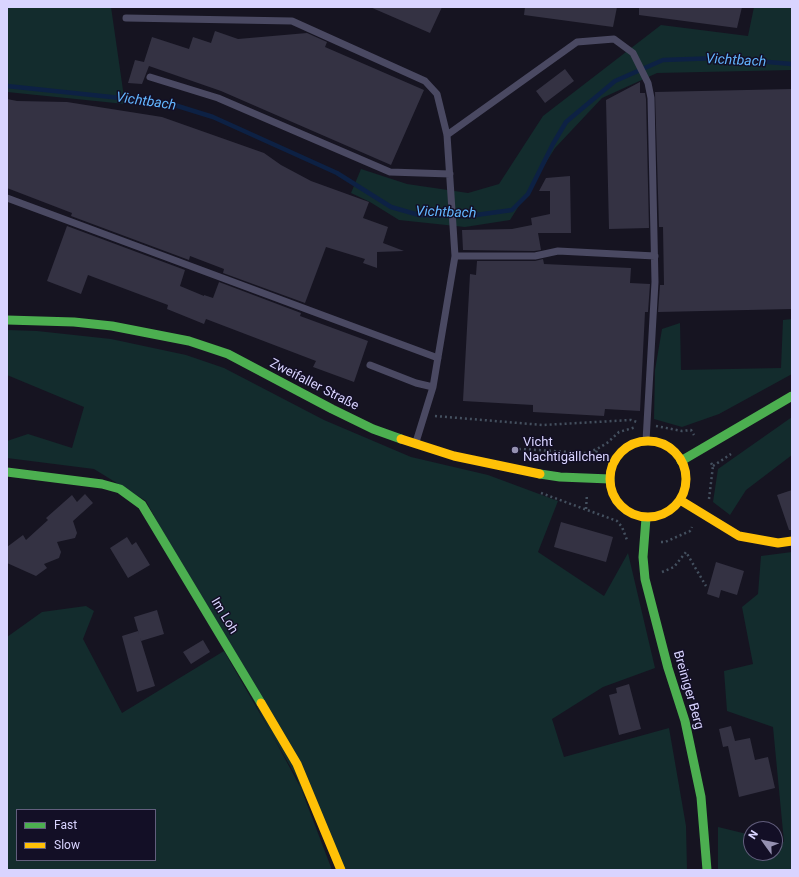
<!DOCTYPE html>
<html>
<head>
<meta charset="utf-8">
<style>
  body { margin:0 }
  #map { position:relative; width:799px; height:877px; overflow:hidden; background:#161421; font-family:Roboto,sans-serif }
  canvas { display:block }
  .frame { position:absolute; inset:0; border:8px solid #d9d4ff; pointer-events:none }
  .legend { position:absolute; left:16px; top:809px; width:140px; height:52px; box-sizing:border-box; background:#130f26; border:1px solid #625e7d; margin:0; padding:5px 7px; list-style:none; font-size:12px; color:#d9d4ff }
  .legend li { display:flex; align-items:center; gap:8px; height:20px }
  .legend b { width:20px; border:1px solid #625e7d }
  .north { position:absolute; left:743px; top:821px; width:40px; height:40px; box-sizing:border-box; background:#130f26; border:1px solid #625e7d; border-radius:50%; rotate:303deg; font-size:11px; font-weight:700; line-height:16px; text-align:center; color:#d9d4ff }
  .north::after { content:''; display:block; margin:auto; width:14px; height:18px; background:#9591b1; clip-path:polygon(50% 0,100% 100%,50% 72%,0 100%) }
</style>
</head>
<body>
<div id="map">
<canvas width="799" height="877"></canvas>
<div class="frame"></div>
<ul class="legend">
<li><b style="height:5px;background:#4caf50"></b>Fast</li>
<li><b style="height:5px;background:#ffc107"></b>Slow</li>
</ul>
<div class="north">N</div>
</div>
<script>
const context = document.querySelector('canvas').getContext('2d');
context.lineJoin = 'round';
function fillPath(path, color) {
  context.fillStyle = color;
  context.fill(path, 'evenodd');
}
function toPath(rows) {
  const path = new Path2D();
  for (const r of rows) {
    if (r.length === 3) {
      path.moveTo(r[0] + r[2], r[1]);
      path.arc(r[0], r[1], r[2], 0, 2 * Math.PI);
      continue;
    }
    path.moveTo(r[0], r[1]);
    for (let i = 2; i < r.length; i += 2) path.lineTo(r[i], r[i + 1]);
  }
  return path;
}
function trace(path, color, width, dash) {
  context.strokeStyle = color;
  context.lineWidth = width;
  context.lineCap = dash ? 'butt' : 'round';
  context.setLineDash(dash || []);
  context.stroke(path);
}
function drawText(font, color, halo, rows, align = 'center') {
  context.font = font + ' Roboto,sans-serif';
  context.lineWidth = 3;
  context.setLineDash([]);
  context.textBaseline = 'middle';
  context.strokeStyle = halo;
  context.fillStyle = color;
  for (const [text, x, y, turn = 0] of rows) {
    context.save();
    context.translate(x, y);
    context.rotate((+turn || 0) * Math.PI / 180);
    context.textAlign = isNaN(turn) ? turn : align;
    if (halo) context.strokeText(text, 0, 0);
    context.fillText(text, 0, 0);
    context.restore();
  }
}
fillPath(toPath([
  [7,7,111,7,125,104,7,92],
  [754,7,792,7,792,70,657,73,602,98,555,148,510,220,465,227,399,220,370,202,351,193,361,169,407,184,468,193,499,184,543,116,661,25,748,36],
  [792,319,792,374,719,414,682,427,654,419,655,370,662,329,680,323,681,370,781,368,783,320],
  [7,330,37,331,111,339,186,355,224,368,324,420,411,457,488,475,558,501,538,552,604,596,628,553,655,668,603,687,552,719,564,757,669,728,686,826,687,870,345,870,146,501,94,469,7,458,7,441,28,434,72,448,84,407,7,375],
  [792,417,792,455,746,490,730,515,713,502,718,469],
  [792,552,792,870,718,870,718,827,751,835,751,853,775,853,775,841,784,842,773,727,727,711,724,671,753,664,742,607,758,594,761,556],
  [86,606,94,611,83,639,122,713,224,651,297,778,332,870,7,870,7,637,42,612],
  [17,810,155,810,155,860,17,860]
]), '#132c2d');
trace(toPath([
  [7,86,168,103,213,117,337,173,391,207,419,215,469,216,512,210,528,194,553,144,566,122,615,81,663,60,719,58,792,64]
]), '#0d2144', 4.5);
fillPath(toPath([
  [370,7,442,7,430,33],
  [525,7,617,7,613,27,524,15],
  [639,7,742,7,737,28,639,15],
  [215,31,238,39,307,33,327,42,325,47,424,90,391,165,221,91,149,66,142,84,128,83,135,60,144,62,152,37,189,49,193,37,211,43],
  [565,69,574,81,545,103,536,91],
  [640,82,640,93,645,93,646,99,649,228,609,229,606,100],
  [792,89,792,309,658,312,660,285,664,285,663,227,659,227,655,92],
  [7,99,17,101,67,102,162,117,264,153,281,165,311,181,369,202,363,218,388,227,383,243,404,251,377,252,377,268,363,263,365,259,326,247,305,303,223,273,224,269,190,256,189,260,71,216,72,213,7,188],
  [570,176,571,233,538,233,541,250,534,251,463,250,462,230,512,229,532,225,531,218,550,214,550,191,539,191,546,178],
  [67,226,185,270,180,286,204,296,204,295,213,298,219,282,301,313,300,316,368,341,354,382,313,367,316,361,206,319,204,324,167,309,168,305,88,275,81,294,47,281],
  [543,259,544,264,631,268,630,283,650,284,648,312,645,312,640,411,605,409,604,416,533,412,533,405,463,401,470,274,476,275,477,261,535,261],
  [792,490,792,530,789,530,777,495],
  [85,494,93,503,73,521,77,533,75,538,57,542,61,552,59,558,44,564,47,568,36,576,7,563,7,547,23,535,26,540,48,520,46,518,72,495,77,502],
  [561,522,613,537,606,562,554,547],
  [127,537,132,545,136,542,150,565,128,578,110,548],
  [716,562,744,571,737,595,721,590,719,598,707,594],
  [157,610,164,634,141,641,134,617],
  [138,631,155,686,137,692,122,636],
  [203,640,210,652,191,664,183,652],
  [629,684,641,729,619,735,609,695,617,693,616,688],
  [731,726,735,741,750,738,755,760,768,757,775,788,739,797,728,746,723,747,719,729]
]), '#343243');
trace(toPath([
  [435,416,543,425,631,420,637,422],
  [656,426,682,431,691,430,694,435],
  [514,450,521,449,585,453,597,449,607,443,619,432,636,427],
  [593,462,597,450],
  [713,466,731,454],
  [541,493,617,521,622,527,627,540],
  [709,499,713,466,711,463],
  [586,509,587,494],
  [661,542,665,542,690,531,692,527],
  [662,572,674,567,686,552,706,586]
]), '#44505f', 2.5, [2, 3]);
trace(toPath([
  [126,18,292,21,425,81,437,94,447,135,455,256,433,387,416,442],
  [150,77,218,98,390,172,450,174],
  [447,135,577,42,614,39,633,53,648,83,651,98,655,282,646,441],
  [7,198,438,358],
  [455,256,535,256,558,251,655,256],
  [370,365,416,383,433,387]
]), '#4a4962', 7);
trace(toPath([
  [7,320,74,322,112,326,189,341,228,354,332,409,373,429,401,439],
  [681,461,792,396],
  [7,472,102,484,120,489,142,505,261,703],
  [540,474,560,477,610,479],
  [646,518,643,557,645,579,668,668,685,721,701,797,707,870]
]), '#4caf50', 9);
trace(toPath([
  [401,439,454,456,540,474],
  [648,479,38],
  [680,500,739,536,778,543,792,541],
  [261,703,297,764,341,870]
]), '#ffc107', 9);
for (const [x, y, r, color] of [
  [515,450,4,"#9591b1"]
]) {
  const dot = new Path2D();
  dot.arc(x, y, r, 0, 2 * Math.PI);
  context.fillStyle = color;
  context.fill(dot);
  trace(dot, '#130f26', 1.5);
}
drawText('13px', '#d9d4ff', '#130f26', [
  ["Zweifaller Straße",314,385,27],
  ["Im Loh",224,616,59],
  ["Breiniger Berg",688,690,74]
]);
drawText('13px', '#d9d4ff', '#130f26', [
  ["Vicht",523,443],
  ["Nachtigällchen",523,458]
], 'left');
drawText('italic 14px', '#62b6ff', '#130f26', [
  ["Vichtbach",736,61,3],
  ["Vichtbach",146,102,8],
  ["Vichtbach",446,213,2]
]);
</script>
</body>
</html>
